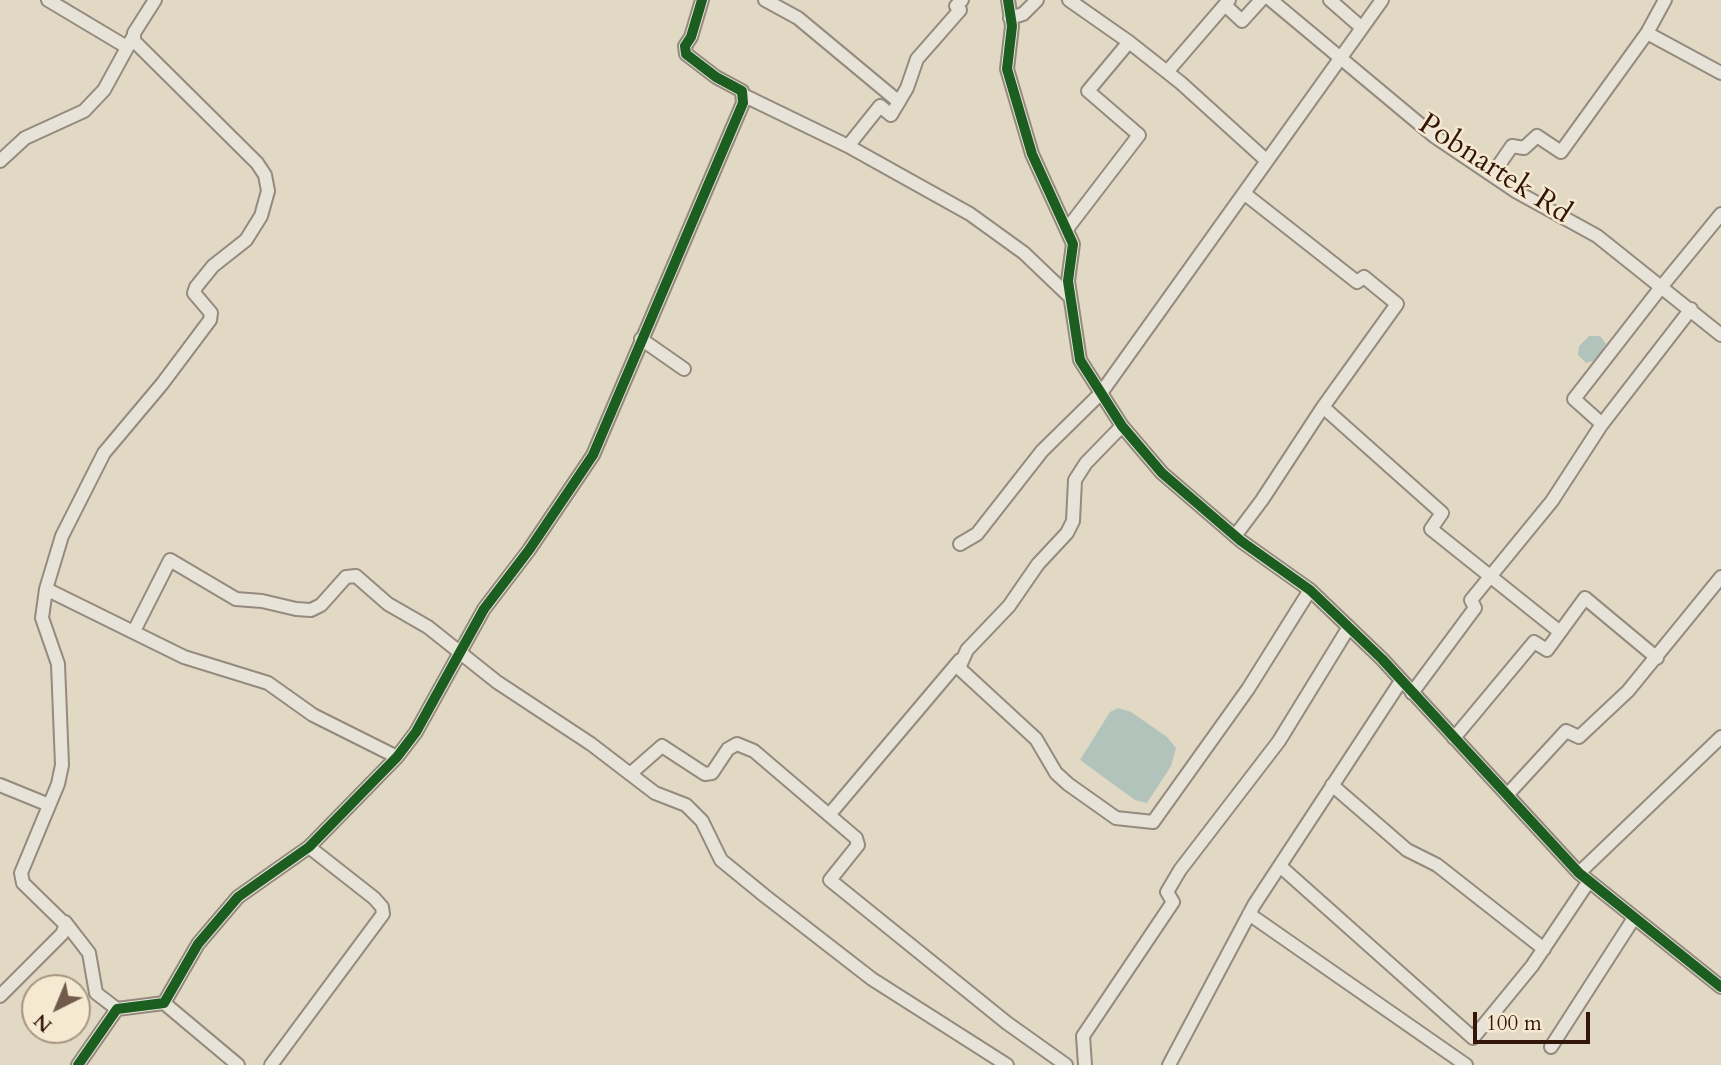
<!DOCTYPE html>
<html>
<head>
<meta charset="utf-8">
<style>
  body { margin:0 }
  #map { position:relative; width:1721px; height:1065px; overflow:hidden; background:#e2d9c5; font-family:Cardo,serif }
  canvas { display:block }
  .north { position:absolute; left:21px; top:974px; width:70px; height:70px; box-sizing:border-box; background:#f5ead1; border:2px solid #a89581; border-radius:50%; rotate:223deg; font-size:19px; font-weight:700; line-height:28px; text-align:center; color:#341509 }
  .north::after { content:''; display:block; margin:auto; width:24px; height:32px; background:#715a4b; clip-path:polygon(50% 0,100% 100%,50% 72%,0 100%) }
  .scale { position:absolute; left:1473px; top:1012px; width:117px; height:32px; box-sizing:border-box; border:4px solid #341509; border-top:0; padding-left:9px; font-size:21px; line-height:24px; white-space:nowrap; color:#341509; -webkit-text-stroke:5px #f5ead1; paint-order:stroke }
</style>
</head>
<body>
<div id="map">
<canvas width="1721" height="1065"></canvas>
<div class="north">N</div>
<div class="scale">100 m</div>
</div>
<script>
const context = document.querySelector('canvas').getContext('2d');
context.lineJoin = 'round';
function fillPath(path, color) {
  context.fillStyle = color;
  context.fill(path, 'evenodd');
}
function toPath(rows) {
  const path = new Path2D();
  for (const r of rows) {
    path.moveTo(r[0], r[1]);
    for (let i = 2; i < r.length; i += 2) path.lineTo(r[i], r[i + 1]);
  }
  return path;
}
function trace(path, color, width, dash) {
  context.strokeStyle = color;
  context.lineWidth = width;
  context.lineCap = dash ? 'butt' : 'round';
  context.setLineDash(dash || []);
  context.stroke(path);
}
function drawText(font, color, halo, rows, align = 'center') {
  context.font = font + ' Cardo,serif';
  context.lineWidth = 5;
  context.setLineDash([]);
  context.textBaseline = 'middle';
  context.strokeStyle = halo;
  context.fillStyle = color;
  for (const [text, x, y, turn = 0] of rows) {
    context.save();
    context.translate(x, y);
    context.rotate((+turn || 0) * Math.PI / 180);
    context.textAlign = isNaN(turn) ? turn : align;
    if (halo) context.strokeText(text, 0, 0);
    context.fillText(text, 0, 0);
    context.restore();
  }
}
fillPath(toPath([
  [1589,336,1600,336,1606,344,1596,360,1586,363,1578,355,1579,346],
  [1118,708,1131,712,1167,737,1176,748,1171,766,1147,803,1135,800,1080,760,1110,712]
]), '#b1c3bb');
const minor = toPath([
  [48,0,125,46],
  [765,0,798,18,899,102],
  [962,0,956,6,960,10,917,59,907,88,891,115,880,106,848,146,970,214,1024,253,1070,297],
  [1008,0,1012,26,1007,69,1032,154,1073,244,1068,281,1080,360,1122,426,1162,473,1241,541,1310,590,1382,659,1579,873,1721,987],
  [1271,0,1434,136,1517,192,1597,236,1721,335],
  [1330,0,1362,28],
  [1665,0,1647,33,1721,73],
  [1225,5,1242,21,1261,0],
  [1010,18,1023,14,1037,0],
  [1129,42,1181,83,1267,161],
  [1167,72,1229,0],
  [745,96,848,146],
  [0,161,25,138,84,111,104,90,133,37],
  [1492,175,1512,146,1524,148,1537,136,1561,152,1647,33],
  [1245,194,1357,282,1364,277,1397,304,1323,407],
  [1067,229,1139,135,1088,91,1129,42,1069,0],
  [1662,286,1721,214],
  [641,339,684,369],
  [1602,424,1574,399,1662,286],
  [1122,426,1086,463,1075,480,1073,521,1067,533,1038,564,1009,606,967,650,959,668,1036,739,1056,773,1068,784,1116,818,1153,822,1248,689,1310,590],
  [1235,536,1262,500,1323,407,1442,513,1431,529,1560,632],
  [960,544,977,534,1042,451,1101,393,1382,0],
  [46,589,62,536,104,453,162,384,210,320,211,313,194,293,196,287,213,266,246,240,261,216,268,191,265,175,257,163,134,41,134,33,155,0],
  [134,631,170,560,236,599,262,601,296,609,311,610,321,605,346,577,356,576,388,604,428,627,497,682,591,744,655,793,686,805,702,821,721,860,765,896,872,979,1007,1065],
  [1412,693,1475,608,1471,600,1552,501,1602,424,1691,309],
  [1454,738,1534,642,1547,650,1585,598,1657,658],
  [630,774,662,746,705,774,712,773,728,749,737,744,754,751,856,838,858,845,830,880,1007,1023,1066,1065],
  [0,785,49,805],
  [1332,785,1407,850,1437,865,1544,949],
  [1507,795,1566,731,1579,737,1628,691,1721,577],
  [829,815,960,660],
  [1280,866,1473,1038,1532,966,1589,881],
  [1579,873,1721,737],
  [1249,914,1466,1065],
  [65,922,89,953,96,993,117,1009],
  [0,996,62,934,66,925,23,883,21,873,58,784,62,765,58,664,42,618,46,589,184,657,268,683,313,715,397,757],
  [164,1003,238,1065],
  [1551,1047,1634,918],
  [78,1065,117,1009,164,1003,198,944,238,897,309,847,397,757,416,732,484,609,529,550,593,455,743,103,742,91,716,77,686,54,685,46,691,37,702,0],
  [271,1065,383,914,382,907,374,898,309,847],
  [1085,1065,1083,1036,1173,902,1167,892,1180,870,1279,741,1349,627],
  [1169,1065,1254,905,1401,681]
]);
trace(minor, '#948a7e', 16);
trace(minor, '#e8e3d9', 12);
trace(toPath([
  [1008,0,1012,26,1007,69,1032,154,1073,244,1068,281,1080,360,1122,426,1162,473,1241,541,1310,590,1382,659,1579,873,1721,987],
  [78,1065,117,1009,164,1003,198,944,238,897,309,847,397,757,416,732,484,609,529,550,593,455,743,103,742,91,716,77,686,54,685,46,691,37,702,0]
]), '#1b5e20', 10);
drawText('30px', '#341509', '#f5ead1', [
  ["Pobnartek Rd",1494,170,33]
]);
</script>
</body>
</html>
